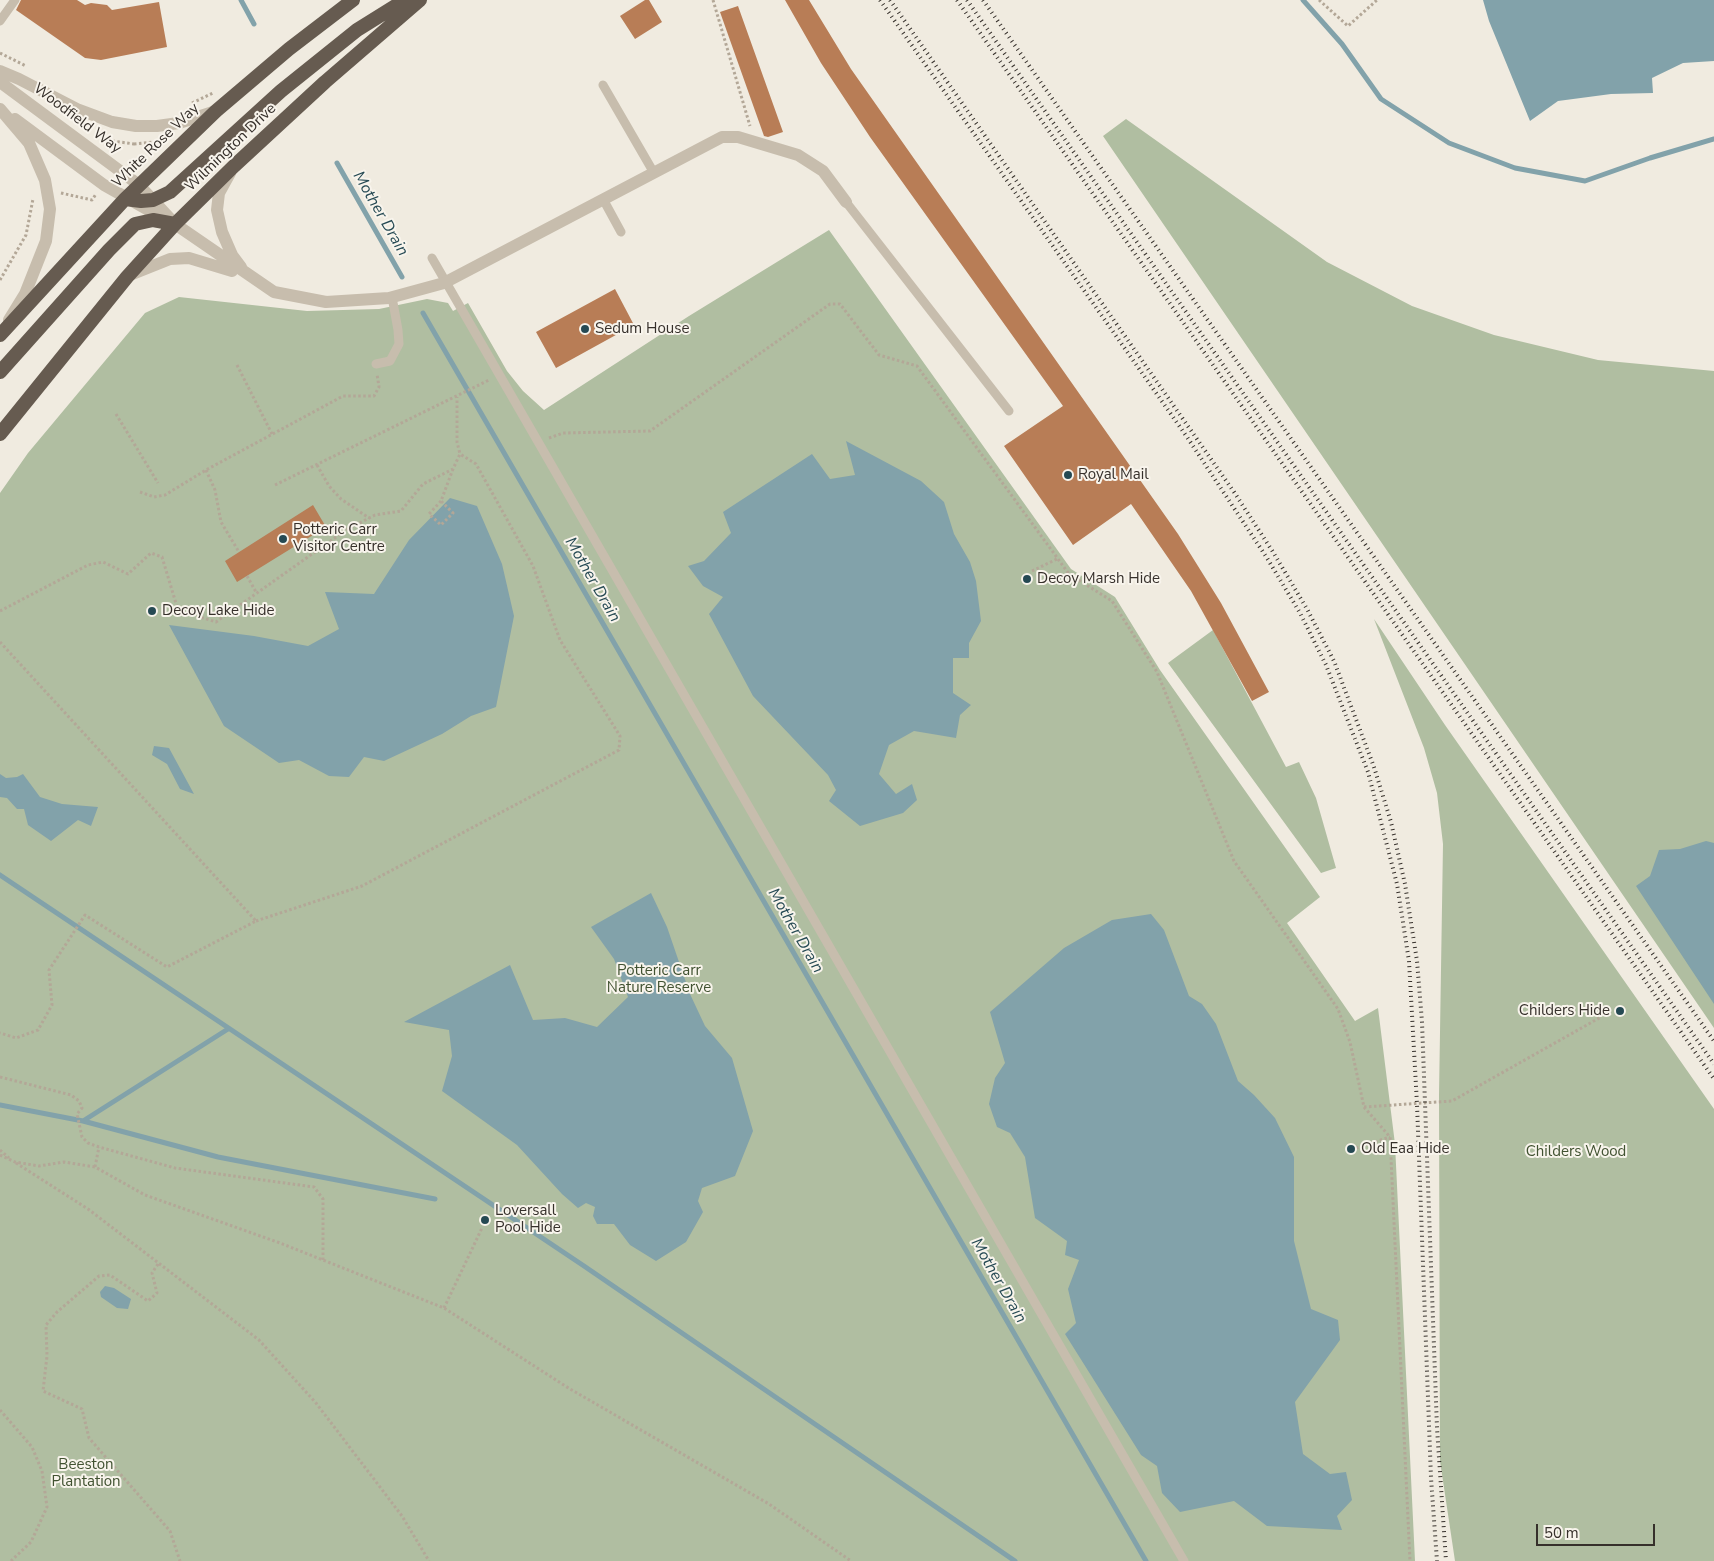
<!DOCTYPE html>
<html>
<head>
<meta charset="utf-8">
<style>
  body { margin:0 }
  #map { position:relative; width:1714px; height:1561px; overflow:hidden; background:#f0ebe0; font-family:"Nunito Sans",sans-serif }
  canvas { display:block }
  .scale { position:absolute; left:1536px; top:1524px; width:119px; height:22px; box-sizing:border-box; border:2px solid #36302b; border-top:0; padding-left:6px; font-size:15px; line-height:18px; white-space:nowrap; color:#36302b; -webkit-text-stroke:4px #f8f4ec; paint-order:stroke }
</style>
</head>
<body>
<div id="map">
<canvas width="1714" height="1561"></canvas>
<div class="scale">50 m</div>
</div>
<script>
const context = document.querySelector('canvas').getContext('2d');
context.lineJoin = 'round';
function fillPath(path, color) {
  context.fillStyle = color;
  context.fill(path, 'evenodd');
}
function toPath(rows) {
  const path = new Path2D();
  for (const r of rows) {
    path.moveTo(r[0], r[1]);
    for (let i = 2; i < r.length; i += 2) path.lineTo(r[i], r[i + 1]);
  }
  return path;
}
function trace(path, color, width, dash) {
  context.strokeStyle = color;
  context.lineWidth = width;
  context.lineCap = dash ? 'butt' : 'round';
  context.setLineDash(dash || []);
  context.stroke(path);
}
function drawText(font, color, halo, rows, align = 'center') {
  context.font = font + ' "Nunito Sans",sans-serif';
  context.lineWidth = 4;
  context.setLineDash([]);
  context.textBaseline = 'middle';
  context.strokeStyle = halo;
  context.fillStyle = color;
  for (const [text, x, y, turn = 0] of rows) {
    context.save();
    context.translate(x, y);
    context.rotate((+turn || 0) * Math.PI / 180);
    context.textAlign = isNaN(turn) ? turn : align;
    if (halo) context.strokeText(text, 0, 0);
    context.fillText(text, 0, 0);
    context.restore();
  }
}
fillPath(toPath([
  [1126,119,1327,262,1412,306,1494,335,1598,360,1714,371,1714,1028,1103,136],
  [829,230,1071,569,1115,597,1160,670,1320,897,1287,923,1355,1021,1378,1008,1395,1144,1415,1561,0,1561,0,493,28,453,145,313,179,297,307,311,379,309,427,299,448,303,453,311,468,303,507,371,523,391,544,410,689,316],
  [1374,619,1445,725,1714,1109,1714,1561,1455,1561,1440,1461,1439,1095,1443,844,1437,793,1424,748],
  [1213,630,1286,767,1299,762,1316,798,1336,868,1321,873,1168,663]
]), '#b0bea1');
fillPath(toPath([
  [1483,0,1714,0,1714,61,1683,63,1652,78,1653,93,1611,94,1558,101,1530,121,1489,21],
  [846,441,921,481,944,502,954,534,970,562,976,581,981,621,969,643,969,658,953,658,953,693,971,705,960,715,956,738,914,731,889,745,879,774,896,794,912,784,917,800,903,813,860,826,829,801,836,790,828,775,753,696,709,614,723,597,703,586,688,566,704,561,731,533,723,512,812,454,830,479,855,475],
  [450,498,477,506,502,564,514,616,496,707,471,716,442,734,384,761,364,757,349,777,329,776,299,760,279,763,224,726,169,625,254,636,308,646,339,629,325,592,374,594,409,540],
  [154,746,169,748,194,794,180,789,167,764,152,755],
  [0,774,6,778,17,777,23,774,40,797,62,804,98,807,91,826,78,820,51,841,28,825,24,809,17,809,7,798,0,797],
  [1706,841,1714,843,1714,1004,1636,886,1650,876,1659,850,1680,849],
  [651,893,667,927,690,994,705,1026,732,1058,753,1131,735,1176,702,1188,698,1201,703,1212,686,1242,656,1261,630,1245,614,1224,597,1224,593,1216,595,1207,586,1203,578,1208,562,1194,517,1145,442,1091,452,1056,449,1030,404,1022,510,965,533,1020,565,1018,597,1027,628,997,614,959,591,927],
  [1151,914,1164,930,1189,996,1202,1004,1216,1024,1238,1081,1254,1095,1275,1118,1294,1157,1294,1241,1311,1309,1338,1320,1340,1340,1295,1402,1303,1454,1330,1474,1346,1472,1352,1500,1337,1516,1342,1530,1267,1526,1234,1501,1180,1512,1162,1493,1157,1466,1141,1455,1065,1334,1076,1323,1068,1289,1079,1260,1065,1255,1067,1241,1035,1218,1025,1157,1010,1133,997,1127,989,1104,995,1078,1005,1063,990,1012,1064,948,1112,920],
  [105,1286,114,1288,131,1299,128,1309,117,1308,101,1297,100,1292]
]), '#82a2aa');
trace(toPath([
  [241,0,254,24],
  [1303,0,1342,44,1381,99,1449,143,1515,168,1585,181,1650,158,1714,139],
  [337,163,402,277],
  [423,313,1146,1561],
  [0,875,584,1266,1015,1561],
  [0,1105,83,1121,228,1029],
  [83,1121,218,1157,435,1199]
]), '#82a2aa', 5);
fillPath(toPath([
  [21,0,77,0,85,5,91,3,107,5,112,10,159,2,167,47,101,60,85,58,16,10],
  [645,0,649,0,662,22,635,39,620,16],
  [785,0,809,0,851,69,1178,534,1221,603,1269,692,1252,701,1191,591,1131,504,1073,545,1004,446,1063,406,870,137,821,63],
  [738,6,783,132,768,137,764,136,720,12],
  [615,289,634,325,556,368,536,332],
  [313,505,326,527,237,582,225,561]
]), '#b87d56');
trace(toPath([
  [713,0,750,126],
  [1319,0,1348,26,1377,0],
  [0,53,26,66],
  [192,103,213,93],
  [104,143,106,140,134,144,134,142],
  [134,144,163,141],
  [61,193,92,200,96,194],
  [0,280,26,235,33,199],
  [237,365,272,434],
  [116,414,158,483],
  [549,438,563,433,650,431,830,304,840,304,879,355,917,366,1069,574,1112,601,1157,672,1234,861,1338,1009,1350,1042,1364,1107,1390,1137,1410,1561],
  [317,465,329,486,341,499,369,518],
  [206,470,215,490,221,522,239,552],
  [275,485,489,380],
  [140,492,154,497,165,495,206,470,343,396,374,396,379,387,377,374],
  [441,501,429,514,441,525,453,513,441,501,453,469],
  [1032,571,1057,559],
  [247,576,256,592],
  [0,611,88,565,103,562,128,574,151,553,162,557,178,610,216,622,346,530,375,515,401,511,423,484,453,469,460,454,457,442,457,397],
  [0,642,256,921,167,967,85,915,49,970,52,1005,38,1030,16,1038,0,1033],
  [256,921,362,886,619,750,620,736,560,640,533,566,476,464,460,454],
  [0,1077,71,1095,79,1101,82,1108,77,1114,82,1137,88,1143,99,1147,175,1168,314,1187,323,1199,323,1260],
  [1364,1107,1452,1101,1601,1017],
  [1356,1148,1390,1137],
  [0,1150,9,1158],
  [0,1155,15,1162,39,1166,64,1162,95,1167,145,1195,280,1243,444,1308,570,1389,769,1504,851,1561],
  [16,1163,88,1209,259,1340,316,1403,402,1516,429,1561],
  [95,1167,99,1147],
  [158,1264,152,1273,157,1293,148,1301,110,1275,99,1276,57,1312,46,1325,47,1356,43,1391,82,1409,89,1438,170,1531,180,1561],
  [444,1308,482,1228],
  [0,1410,32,1447,42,1471,47,1507,31,1542,11,1561]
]), '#b3a797', 3, [2.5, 2.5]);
trace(toPath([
  [0,21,15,0],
  [603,85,654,173],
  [603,199,621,232],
  [846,202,1009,411],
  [432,258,1184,1561],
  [376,364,390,361,399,344,398,330,392,297]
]), '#c7bdad', 9);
trace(toPath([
  [230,173,219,193,217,210,222,232,232,255,241,267],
  [175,224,274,292,326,302,389,298,444,283,722,137,738,137,798,155,823,171,846,202],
  [130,275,170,259,189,258,232,271]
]), '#c7bdad', 12);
trace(toPath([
  [0,71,19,79,77,109,112,122,136,126,157,126,179,123,216,111],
  [0,82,139,185,175,224],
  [0,109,29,143,45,180,50,209,46,241,25,294,9,320],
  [15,119,104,185,168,221]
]), '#c7bdad', 12);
trace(toPath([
  [125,199,141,201,153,200,170,192,281,91,357,30,405,0],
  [0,335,125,199,216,111,289,49,353,0],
  [0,372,109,250,135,224,153,220,175,224],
  [0,434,127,277,175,224,234,166,325,82,420,0]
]), '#665b50', 14);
trace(toPath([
  [880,0,1187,437,1267,558,1300,613,1326,665,1368,772,1397,884,1409,961,1417,1104,1431,1478,1437,1561],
  [890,0,1234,492,1273,552,1307,609,1334,661,1374,767,1391,822,1405,884,1417,961,1422,1022,1437,1428,1446,1561],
  [957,0,1714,1079],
  [967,0,1714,1064],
  [983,0,1714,1041]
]), '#36302b', 4, [1, 4]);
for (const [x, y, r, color] of [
  [585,329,5,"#254953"],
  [1068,475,5,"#254953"],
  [283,539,5,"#254953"],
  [1027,579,5,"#254953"],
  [152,611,5,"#254953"],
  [1620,1011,5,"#254953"],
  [1351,1149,5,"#254953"],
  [485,1220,5,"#254953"]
]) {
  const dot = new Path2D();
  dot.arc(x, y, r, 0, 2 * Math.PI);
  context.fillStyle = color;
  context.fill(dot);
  trace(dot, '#f8f4ec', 2);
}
drawText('15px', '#36302b', '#f8f4ec', [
  ["Woodfield Way",77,119,37],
  ["White Rose Way",156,146,-44],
  ["Wilmington Drive",231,148,-44]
]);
drawText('15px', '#36302b', '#f8f4ec', [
  ["Sedum House",595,329],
  ["Royal Mail",1078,475],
  ["Potteric Carr",293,530],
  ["Visitor Centre",293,547],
  ["Decoy Marsh Hide",1037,579],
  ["Decoy Lake Hide",162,611],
  ["Childers Hide",1610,1011,"right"],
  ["Old Eaa Hide",1361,1149],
  ["Loversall",495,1211],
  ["Pool Hide",495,1228]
], 'left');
drawText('15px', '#415231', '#f8f4ec', [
  ["Potteric Carr",659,971],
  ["Nature Reserve",659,988],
  ["Childers Wood",1576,1152],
  ["Beeston",86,1465],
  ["Plantation",86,1482]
]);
drawText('italic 16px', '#254953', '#f8f4ec', [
  ["Mother Drain",380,214,60],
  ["Mother Drain",592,580,60],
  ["Mother Drain",795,931,60],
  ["Mother Drain",998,1281,60]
]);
</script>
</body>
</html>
